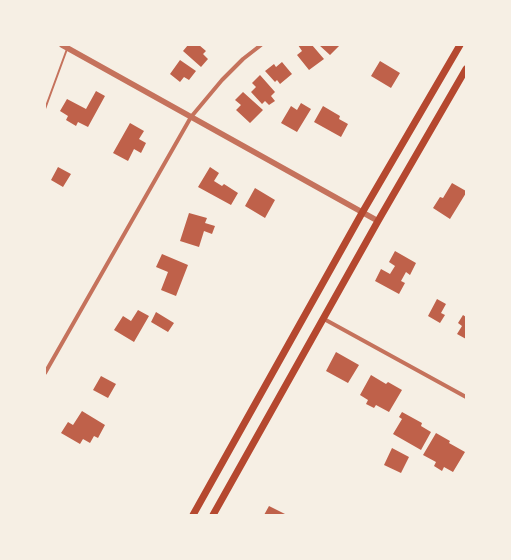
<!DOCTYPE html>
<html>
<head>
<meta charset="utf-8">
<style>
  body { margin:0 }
  #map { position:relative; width:511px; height:560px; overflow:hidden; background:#f6efe4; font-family:"PT Sans",sans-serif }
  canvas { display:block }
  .frame { position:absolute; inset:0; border:46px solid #f6efe4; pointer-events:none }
</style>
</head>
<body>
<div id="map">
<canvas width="511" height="560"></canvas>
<div class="frame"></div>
</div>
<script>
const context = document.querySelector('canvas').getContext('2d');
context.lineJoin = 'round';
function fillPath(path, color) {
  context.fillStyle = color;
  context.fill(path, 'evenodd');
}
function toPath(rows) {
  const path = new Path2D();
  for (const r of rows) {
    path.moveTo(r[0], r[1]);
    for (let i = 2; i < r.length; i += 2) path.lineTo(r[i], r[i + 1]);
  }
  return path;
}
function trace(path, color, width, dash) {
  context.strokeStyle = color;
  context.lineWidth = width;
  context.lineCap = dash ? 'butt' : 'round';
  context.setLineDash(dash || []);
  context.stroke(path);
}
fillPath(toPath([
  [188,45,199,45,206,51,203,54,208,59,201,67,183,51],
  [298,45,312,45,324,59,309,70,297,55,302,51],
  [319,45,340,45,330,55],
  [180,60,196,71,189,80,184,77,180,82,170,74],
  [380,61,400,73,391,88,371,76],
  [282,62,292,74,280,84,277,80,275,82,265,71,274,64,276,67],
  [260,75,275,92,271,96,275,101,269,105,265,101,262,104,251,92,256,87,252,83],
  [96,91,105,96,88,127,78,122,76,126,66,120,68,116,60,111,67,99,86,109],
  [243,92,263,110,250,123,236,110,241,105,235,100],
  [301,103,311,109,297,132,281,123,291,106,297,110],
  [323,106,340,116,339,119,348,124,341,137,314,122],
  [130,123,144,131,139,139,146,143,141,153,134,149,128,161,113,153],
  [58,167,71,174,63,187,51,180],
  [210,167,219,173,214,181,222,186,224,184,238,193,231,205,198,187],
  [452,183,466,191,466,193,450,219,433,208,440,197,443,198],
  [255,188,275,200,265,218,245,206],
  [189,213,207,218,205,223,215,226,212,234,204,231,199,247,180,241],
  [395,251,416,263,410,275,406,272,401,281,405,283,399,294,375,281,381,269,390,274,395,266,389,262],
  [162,254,188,265,176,296,161,290,168,272,156,267],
  [437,299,446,304,441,313,445,315,440,323,428,316],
  [138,310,149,316,134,342,114,330,123,316,131,321],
  [156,312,174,323,168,332,151,322],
  [463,315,466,317,466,339,457,334,462,326,458,323],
  [336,352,359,365,348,383,326,371],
  [371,375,386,384,388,382,402,390,389,412,376,405,374,408,366,404,368,400,360,395],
  [101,376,116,384,108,398,93,390],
  [82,411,105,425,98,438,94,436,90,443,83,439,80,444,61,433,68,422,73,425],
  [402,412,422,423,421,426,431,432,421,450,393,434,402,419,399,417],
  [436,433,450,441,449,443,465,452,453,472,444,467,442,471,434,466,436,462,423,455],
  [392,448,409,457,401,473,384,465],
  [269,506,285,514,284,515,264,515]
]), '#bf614a');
trace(toPath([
  [45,109,67,49]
]), '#c5725c', 2);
trace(toPath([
  [324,319,466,397],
  [45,373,191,117,222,80,243,59,261,45]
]), '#c5725c', 4);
trace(toPath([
  [62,45,378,221]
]), '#c5725c', 5.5);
trace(toPath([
  [193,515,362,213,460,45],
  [213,515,378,221,466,69]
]), '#b5482f', 7);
</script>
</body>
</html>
